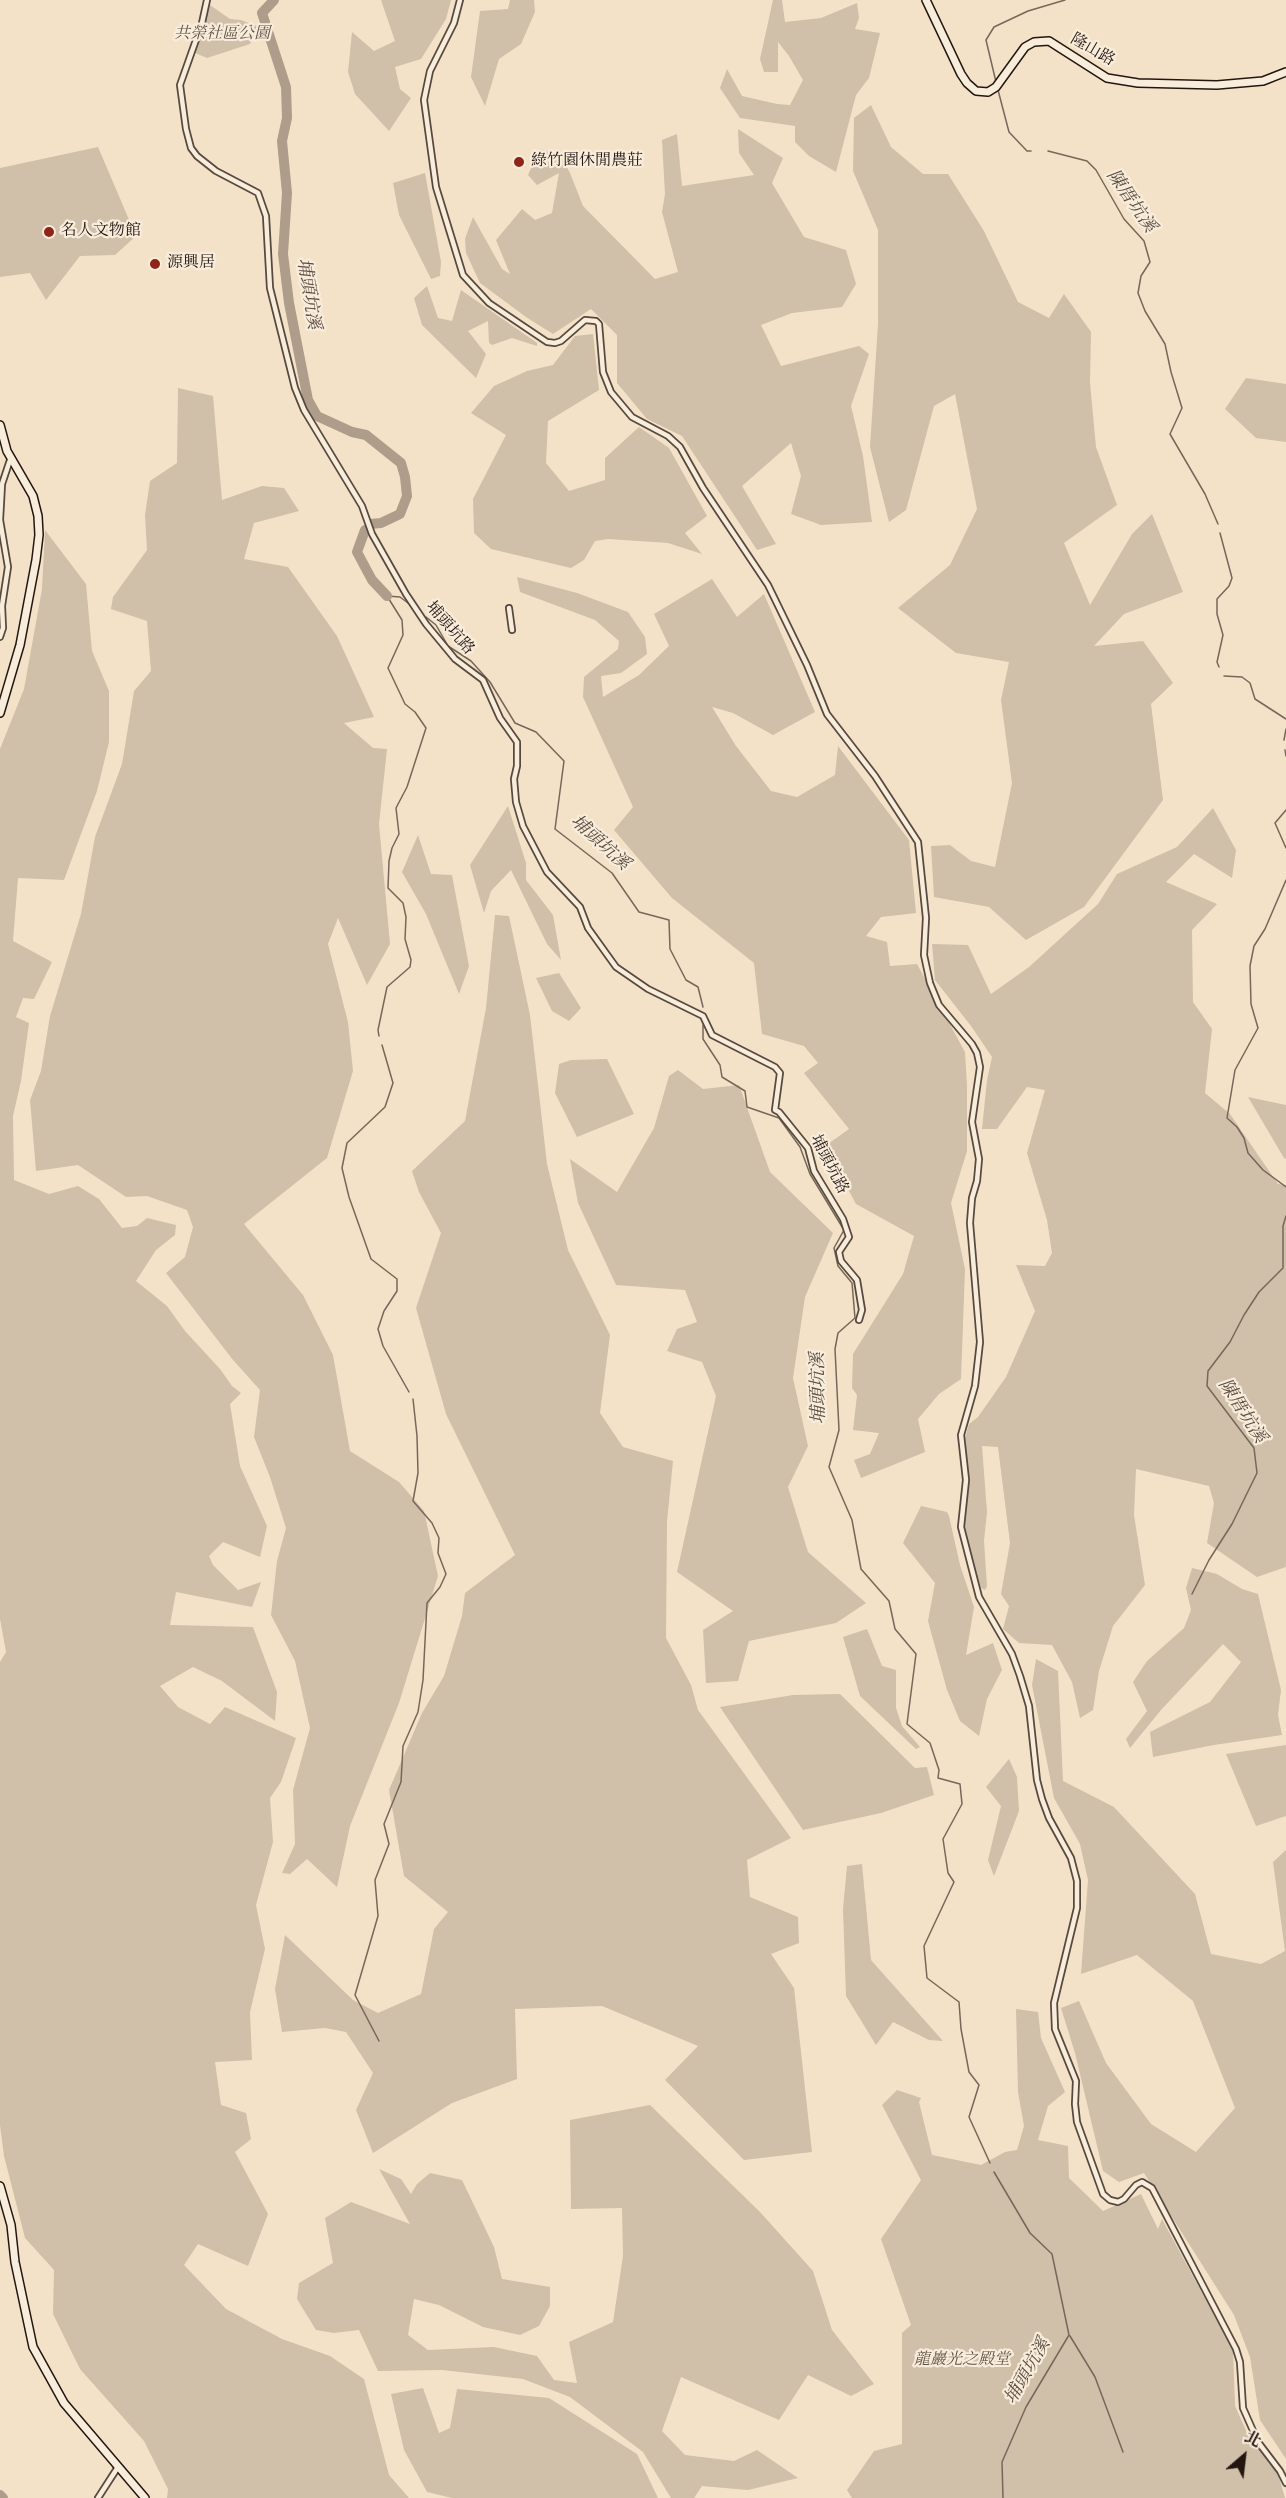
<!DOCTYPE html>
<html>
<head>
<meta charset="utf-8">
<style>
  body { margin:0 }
  #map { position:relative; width:1286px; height:2498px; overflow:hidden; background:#f4e2c8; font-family:Vollkorn,"Noto Serif TC",serif }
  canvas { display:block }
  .north { position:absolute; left:1214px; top:2426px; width:60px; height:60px; -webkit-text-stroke:4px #f8ecdb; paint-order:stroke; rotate:28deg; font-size:16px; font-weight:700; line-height:24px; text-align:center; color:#231611 }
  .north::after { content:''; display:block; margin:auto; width:21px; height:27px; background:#231611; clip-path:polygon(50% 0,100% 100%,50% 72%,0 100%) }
</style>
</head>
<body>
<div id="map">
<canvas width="1286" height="2498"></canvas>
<div class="north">北</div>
</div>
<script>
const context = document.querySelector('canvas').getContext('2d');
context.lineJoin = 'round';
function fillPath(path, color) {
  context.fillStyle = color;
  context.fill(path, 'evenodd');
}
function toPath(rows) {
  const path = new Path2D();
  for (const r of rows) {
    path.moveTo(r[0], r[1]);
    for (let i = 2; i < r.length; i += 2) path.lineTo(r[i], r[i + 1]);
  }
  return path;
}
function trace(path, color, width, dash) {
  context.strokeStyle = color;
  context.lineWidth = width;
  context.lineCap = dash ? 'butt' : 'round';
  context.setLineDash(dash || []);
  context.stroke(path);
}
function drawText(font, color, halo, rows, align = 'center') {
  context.font = font + ' Vollkorn,"Noto Serif TC",serif';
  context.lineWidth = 4.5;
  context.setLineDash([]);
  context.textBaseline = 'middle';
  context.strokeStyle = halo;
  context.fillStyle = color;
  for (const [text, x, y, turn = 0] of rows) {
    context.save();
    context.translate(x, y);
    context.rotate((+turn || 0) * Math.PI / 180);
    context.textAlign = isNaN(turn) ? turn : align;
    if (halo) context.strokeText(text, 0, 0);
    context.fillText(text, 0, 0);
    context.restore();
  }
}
fillPath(toPath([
  [381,0,451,0,446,19,421,59,395,67,400,89,411,98,389,131,355,94,348,72,352,32,374,51,395,41],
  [510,0,534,0,535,12,521,44,499,59,485,106,471,77,480,11,508,9],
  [773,0,782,0,785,22,821,18,857,3,859,18,855,29,880,33,869,78,856,95,836,172,809,156,795,142,795,126,740,118,720,88,727,69,742,96,777,104,790,105,803,80,789,56,778,42,778,72,764,72,760,59],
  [210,5,230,19,241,20,257,26,259,31,255,34,250,44,207,58,193,52],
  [871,105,891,147,923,174,948,174,984,231,1018,302,1049,318,1064,294,1091,332,1090,383,1096,447,1117,505,1064,543,1090,605,1132,534,1152,514,1183,592,1124,614,1094,646,1143,641,1173,683,1151,704,1163,800,1084,907,1026,940,989,907,934,897,931,846,950,845,971,861,995,867,1012,783,1001,700,1009,662,956,653,898,608,950,565,977,509,955,394,934,406,906,510,889,522,870,447,878,324,878,230,853,171,854,118],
  [738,129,783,158,772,183,804,237,846,250,856,284,842,307,792,313,761,325,781,366,859,346,869,354,851,406,863,456,872,522,821,525,791,514,801,476,791,443,742,486,776,544,757,550,682,436,647,419,617,383,617,335,591,309,553,334,526,317,480,283,466,253,465,239,473,217,502,269,510,274,496,240,522,209,535,220,552,213,559,173,537,185,528,175,540,149,561,157,570,173,583,206,655,279,678,272,662,212,665,194,662,140,677,134,682,186,754,175,739,153],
  [98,147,136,236,115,255,80,256,46,300,30,273,0,277,0,168],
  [425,173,441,262,440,276,431,279,399,215,393,183],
  [427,286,438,318,452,321,461,290,537,343,537,346,512,338,492,345,489,343,488,321,468,331,486,354,476,378,422,325,414,298],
  [593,334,599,390,548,421,546,463,569,491,605,480,605,458,639,427,669,448,707,516,685,533,702,554,668,543,608,539,595,541,584,560,571,568,491,549,474,533,473,499,506,435,471,413,494,386,527,371,553,365,575,336],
  [1246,378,1286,384,1286,442,1256,438,1225,409],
  [178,388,213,396,222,500,262,486,284,488,299,511,254,523,244,559,288,567,337,636,374,717,344,723,373,748,387,749,379,824,390,944,367,985,338,918,328,944,348,1022,353,1071,327,1158,244,1224,303,1295,333,1355,350,1451,399,1482,424,1511,438,1576,399,1703,350,1826,337,1887,307,1859,290,1874,282,1873,295,1844,293,1790,310,1728,295,1661,271,1615,277,1561,286,1528,270,1477,254,1437,260,1390,233,1360,166,1273,185,1257,193,1227,187,1210,147,1196,126,1197,78,1165,36,1171,30,1100,41,1071,50,1016,81,914,95,837,122,764,134,691,151,671,147,621,111,609,113,597,147,550,145,515,150,481,177,463],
  [45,530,86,584,92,651,109,691,109,742,97,791,64,880,18,878,13,941,52,962,34,999,23,998,16,1017,29,1023,21,1081,13,1116,14,1180,49,1194,78,1186,99,1199,122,1228,137,1226,147,1218,176,1225,175,1235,156,1250,136,1281,167,1306,185,1331,220,1369,232,1386,241,1393,230,1404,240,1466,267,1526,260,1557,223,1542,209,1556,213,1565,238,1590,261,1582,252,1607,176,1592,170,1625,253,1627,277,1692,275,1721,222,1681,193,1667,160,1686,178,1707,210,1724,225,1707,296,1738,281,1782,270,1798,273,1842,256,1905,265,1949,250,2012,252,2060,215,2062,221,2105,246,2113,251,2139,235,2152,268,2214,248,2266,198,2244,184,2265,226,2309,282,2339,330,2356,364,2379,389,2475,409,2498,167,2498,168,2489,144,2441,80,2369,53,2314,54,2270,25,2238,4,2156,0,2125,0,1662,6,1652,0,1619,0,749,24,689,42,589],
  [517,577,577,593,628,612,645,637,647,654,621,673,601,676,603,697,639,675,669,646,654,614,712,579,737,617,764,594,815,712,773,735,733,713,712,707,736,746,771,791,797,797,835,775,838,746,909,840,916,913,881,917,866,936,887,942,890,966,917,964,965,1052,967,1086,967,1151,951,1203,965,1269,961,1379,939,1394,918,1419,925,1452,861,1478,854,1460,870,1454,879,1433,853,1430,857,1395,852,1388,853,1354,903,1274,914,1236,856,1204,825,1146,849,1129,804,1073,818,1063,804,1046,762,1034,754,963,672,898,614,830,633,807,583,697,584,677,618,649,619,641,595,620,520,592],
  [508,806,526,863,526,880,553,915,561,960,547,944,511,870,491,891,484,913,470,865],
  [1213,808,1236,850,1232,878,1194,854,1166,882,1217,904,1192,930,1193,1002,1212,1029,1205,1093,1230,1114,1278,1184,1286,1185,1286,1567,1257,1577,1207,1543,1214,1503,1209,1486,1136,1469,1134,1515,1145,1585,1113,1626,1099,1671,1093,1710,1080,1718,1072,1682,1052,1645,1019,1643,1003,1629,1009,1606,1001,1594,1010,1543,998,1447,982,1446,987,1512,984,1541,987,1586,985,1590,981,1588,960,1523,966,1477,965,1438,969,1424,978,1417,1006,1377,1035,1311,1016,1265,1045,1266,1052,1253,1047,1220,1027,1153,1045,1090,1027,1087,997,1129,982,1129,987,1080,992,1057,971,1026,935,980,932,944,968,945,991,994,1029,967,1098,904,1117,874,1177,847],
  [418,835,431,874,452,875,469,966,459,994,426,914,402,872],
  [495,915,509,916,530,1015,547,1164,568,1250,610,1335,600,1413,623,1447,673,1461,667,1522,666,1638,691,1685,698,1710,791,1838,747,1860,750,1897,798,1917,799,1943,771,1954,794,1988,812,2152,744,2160,665,2080,698,2046,602,2006,515,2009,517,2079,452,2103,373,2153,356,2110,373,2073,346,2032,325,2028,282,2032,275,1989,285,1935,353,2000,378,2013,421,1994,434,1929,448,1912,404,1876,389,1790,422,1713,444,1676,462,1616,465,1593,515,1555,446,1414,416,1308,441,1233,419,1192,412,1171,465,1121,486,1008],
  [559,973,581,1008,569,1021,552,1011,536,978],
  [607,1059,634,1114,577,1137,555,1093,559,1064,571,1060],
  [678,1070,703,1089,739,1085,770,1172,833,1233,805,1297,793,1378,808,1446,788,1487,808,1552,866,1603,836,1623,749,1641,738,1681,706,1683,703,1630,733,1611,677,1572,716,1396,702,1362,667,1351,677,1329,697,1322,685,1290,616,1285,578,1203,570,1159,617,1192,654,1128,669,1076],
  [1248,1097,1286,1105,1286,1159,1284,1158],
  [921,1506,947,1512,949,1516,960,1565,974,1607,966,1655,993,1643,1002,1670,987,1699,979,1736,960,1721,947,1690,928,1621,935,1583,903,1543],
  [1192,1568,1217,1574,1242,1589,1258,1594,1281,1690,1278,1715,1282,1735,1214,1745,1153,1757,1150,1732,1210,1702,1241,1662,1223,1644,1161,1710,1130,1748,1126,1739,1147,1711,1133,1682,1147,1661,1184,1628,1191,1610,1186,1588],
  [867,1629,882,1666,896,1670,896,1708,902,1726,920,1747,916,1749,860,1696,843,1637],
  [1036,1659,1058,1671,1063,1781,1114,1807,1195,1894,1211,1954,1261,1964,1285,1951,1273,1862,1286,1850,1286,2459,1260,2420,1250,2357,1234,2315,1144,2173,1119,2182,1103,2171,1075,2053,1061,2008,1079,2001,1106,2063,1151,2124,1196,2152,1235,2108,1193,2001,1137,1955,1081,1974,1088,1880,1080,1844,1054,1798,1032,1685],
  [840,1694,915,1768,927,1767,934,1795,881,1813,803,1830,720,1707,793,1695],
  [1286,1745,1286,1816,1256,1826,1226,1754],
  [1009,1759,1017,1777,1019,1811,994,1876,988,1860,1001,1806,986,1787],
  [862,1864,871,1960,943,2041,929,2040,893,2022,876,2045,846,1996,843,1909,847,1866],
  [1016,2009,1038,2012,1041,2038,1065,2092,1048,2106,1038,2140,1068,2146,1069,2178,1103,2211,1141,2194,1158,2229,1162,2219,1233,2350,1235,2406,1249,2437,1277,2470,1285,2498,852,2498,847,2490,874,2451,902,2444,902,2333,911,2325,881,2239,921,2180,882,2105,897,2090,921,2098,919,2102,932,2155,981,2165,1005,2152,1017,2150,1024,2126,1018,2092],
  [650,2105,760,2212,813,2271,832,2330,874,2384,851,2396,808,2375,779,2420,681,2377,662,2431,685,2455,734,2461,757,2450,798,2478,748,2490,702,2486,694,2498,671,2498,643,2452,570,2397,523,2379,442,2370,378,2371,359,2330,334,2333,316,2330,297,2299,299,2283,333,2263,325,2218,351,2202,410,2224,379,2169,401,2179,411,2194,417,2184,430,2173,462,2180,494,2247,502,2279,550,2287,550,2306,539,2326,520,2335,483,2327,439,2305,414,2299,408,2335,428,2350,494,2347,537,2356,554,2380,577,2383,569,2342,613,2322,623,2256,622,2208,571,2209,570,2120],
  [423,2388,439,2433,450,2428,457,2389,549,2398,637,2454,658,2498,452,2498,427,2492,404,2450,391,2394]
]), '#d0bfa9');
trace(toPath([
  [996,82,986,40,994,27,1028,11,1065,0],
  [998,90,1009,132,1027,151,1031,151],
  [1048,151,1087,161,1096,170,1124,219,1144,241,1150,262,1141,276,1138,293,1145,311,1165,344,1171,372,1182,408,1170,434,1205,494,1218,524],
  [387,596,400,597,408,603],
  [426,617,436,625,448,646,471,661,490,682,515,723,536,732,564,761,555,829,612,873,639,912,669,920,670,949,686,980,698,987,703,1007],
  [1219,667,1217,662,1223,635,1217,614,1217,599,1229,586,1232,578,1220,533],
  [1224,676,1242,677,1250,683,1255,699,1286,719],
  [1284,740,1286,729],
  [1285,750,1286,756],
  [1286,810,1275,823,1286,848],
  [1286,880,1265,929,1254,946,1250,966,1251,1004,1258,1028,1235,1070,1227,1118,1237,1127,1244,1138,1248,1153,1263,1170,1286,1187],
  [703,1025,703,1039,720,1065,722,1077,745,1091,747,1107,779,1118,800,1147,810,1174,844,1230,834,1248,838,1266,852,1283,855,1318,838,1333,835,1349,839,1430,829,1467,852,1520,861,1569,889,1601,895,1629,916,1654,907,1724,930,1743,939,1770,938,1778,960,1784,962,1804,943,1839,948,1873,954,1882,924,1946,927,1978,959,2002,961,2029,969,2072,979,2085,969,2117,990,2163],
  [379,1036,378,1030,387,987,410,967,411,960,405,939,406,917,403,903,388,888,389,861,392,848,399,834,396,808,407,787,426,728,415,712,405,704,388,668,403,635,402,620,387,596],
  [382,1045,393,1083,385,1107,347,1143,342,1168,349,1197,371,1259,397,1279,397,1291,384,1311,378,1329,383,1346,409,1392],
  [1192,1594,1209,1560,1232,1524,1257,1473,1254,1448,1207,1386,1208,1371,1230,1342,1244,1315,1259,1292,1283,1268,1283,1226,1286,1216],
  [379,2041,355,1995,378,1916,375,1880,389,1844,384,1824,401,1782,403,1746,418,1712,423,1680,427,1603,440,1587,446,1574,438,1553,439,1538,432,1523,413,1501,418,1473,417,1436,413,1399],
  [994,2172,1030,2233,1052,2254,1069,2335,1026,2407,1002,2462,1003,2498],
  [1070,2336,1095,2377,1123,2452]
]), '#76675a', 1.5);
trace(toPath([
  [274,0,262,13,286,87,287,118,282,141,287,193,283,254,289,303,308,400,317,416,352,432,366,435,401,463,405,477,407,496,400,514,381,523,370,524],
  [365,530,357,552,372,580,387,596],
  [0,2495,3,2498]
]), '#ad9d8a', 10);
const street = toPath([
  [207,0,202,23,180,85,186,129,191,148,197,156,216,171,258,193,266,216,270,288,295,388,304,410,362,506,372,534,406,594,426,624,455,659,483,680,500,718,517,742,517,766,514,779,516,802,523,826,547,872,580,907,588,928,616,967,648,989,703,1016,712,1035,775,1067,780,1073,775,1110,779,1112,808,1148,814,1171,843,1219,849,1237,839,1252,841,1261,857,1280,862,1310,859,1320],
  [460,0,454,23,430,71,424,100,436,187,463,275,489,303,547,342,555,343,561,341,585,320,596,321,599,324,603,372,611,392,632,417,668,436,680,447,703,488,768,585,807,665,827,714,875,776,918,842,926,918,924,955,930,983,939,1005,972,1044,977,1053,980,1067,972,1122,979,1159,977,1181,972,1198,970,1223,980,1342,975,1386,961,1435,966,1480,961,1527,979,1597,1012,1654,1020,1676,1029,1706,1037,1780,1042,1799,1049,1818,1071,1858,1077,1881,1077,1908,1054,2003,1055,2029,1076,2081,1075,2104,1077,2122,1103,2194,1110,2200,1118,2202,1124,2199,1136,2185,1142,2182,1152,2188,1236,2349,1240,2362,1243,2408,1258,2442,1280,2471,1286,2483],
  [509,608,512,630],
  [0,637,3,628,2,606,8,567,0,520,2,484,11,457],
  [98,2498,118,2467]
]);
const secondary = toPath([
  [926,0,961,74,967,83,976,91,988,92,996,87,1025,47,1034,42,1049,41,1107,78,1138,83,1217,85,1263,81,1286,72],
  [0,425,7,451,33,496,38,516,39,535,36,560,20,645,0,713],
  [0,2186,11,2225,15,2262,33,2347,64,2403,145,2498]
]);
trace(street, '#57493f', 8);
trace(secondary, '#231611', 10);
trace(street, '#f8ecdb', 4.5);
trace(secondary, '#f8ecdb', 7);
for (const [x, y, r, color] of [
  [519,162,6,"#8f2418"],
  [49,232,6,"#8f2418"],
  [155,264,6,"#8f2418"]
]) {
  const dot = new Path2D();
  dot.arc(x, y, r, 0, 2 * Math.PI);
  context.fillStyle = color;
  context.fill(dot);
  trace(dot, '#f8ecdb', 2);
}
drawText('italic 16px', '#605146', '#f8ecdb', [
  ["共榮社區公園",222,35],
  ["龍巖光之殿堂",962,2361]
]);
drawText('16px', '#231611', '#f8ecdb', [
  ["隆山路",1092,51,30],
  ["埔頭坑路",449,629,49],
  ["埔頭坑路",828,1165,63]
]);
drawText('16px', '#231611', '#f8ecdb', [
  ["綠竹園休閒農莊",531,162],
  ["名人文物館",61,232],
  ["源興居",167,264]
], 'left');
drawText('italic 18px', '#5a4c41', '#f8ecdb', [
  ["陳厝坑溪",1130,202,55],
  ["埔頭坑溪",307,294,81],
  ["埔頭坑溪",599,844,42],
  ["埔頭坑溪",820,1388,-91],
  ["陳厝坑溪",1241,1412,57],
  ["埔頭坑溪",1029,2372,-60]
]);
</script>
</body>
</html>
